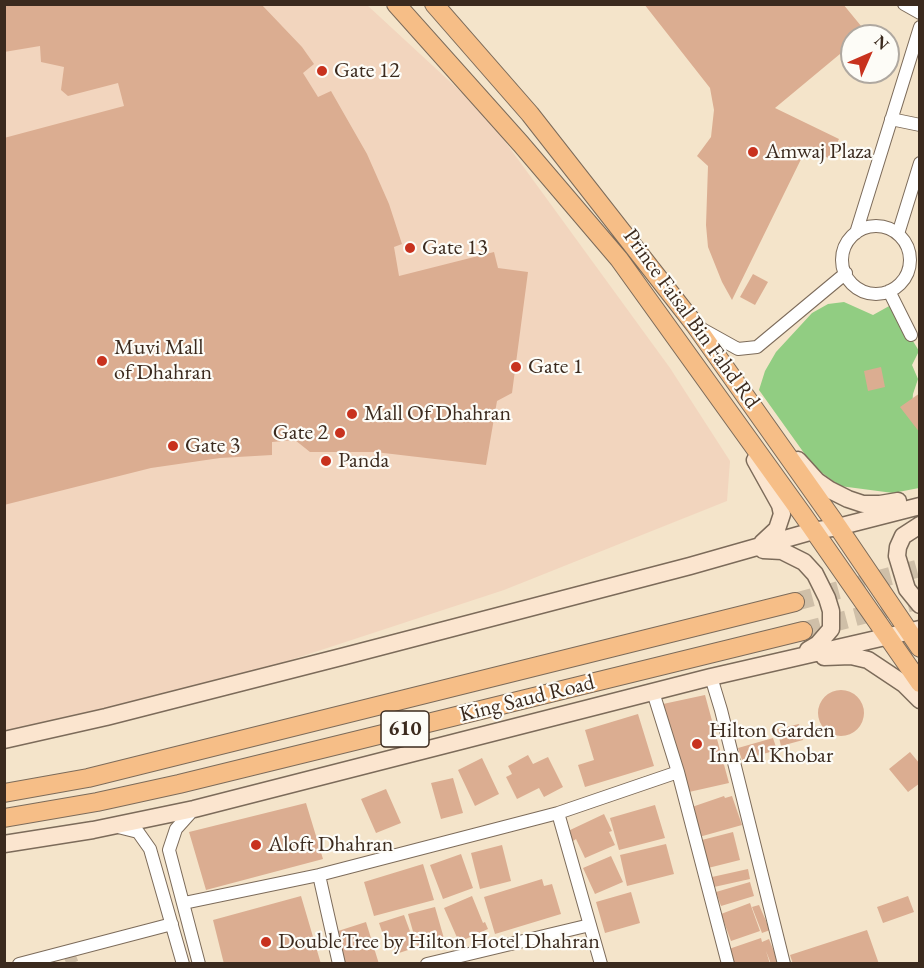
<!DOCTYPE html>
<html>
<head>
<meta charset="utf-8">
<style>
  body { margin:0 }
  #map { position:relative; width:924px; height:968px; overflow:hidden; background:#f4e4ca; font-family:"EB Garamond",serif }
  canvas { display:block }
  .frame { position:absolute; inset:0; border:6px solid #3b2a1e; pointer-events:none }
  .north { position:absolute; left:840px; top:24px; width:60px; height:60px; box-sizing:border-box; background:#fdfcf7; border:2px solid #afa8a0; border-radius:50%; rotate:45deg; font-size:16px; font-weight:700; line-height:24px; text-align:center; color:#3b2a1e }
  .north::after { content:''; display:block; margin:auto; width:21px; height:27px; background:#c8321e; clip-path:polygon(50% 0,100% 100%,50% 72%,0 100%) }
</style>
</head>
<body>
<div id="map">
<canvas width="924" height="968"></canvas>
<div class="frame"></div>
<div class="north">N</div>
</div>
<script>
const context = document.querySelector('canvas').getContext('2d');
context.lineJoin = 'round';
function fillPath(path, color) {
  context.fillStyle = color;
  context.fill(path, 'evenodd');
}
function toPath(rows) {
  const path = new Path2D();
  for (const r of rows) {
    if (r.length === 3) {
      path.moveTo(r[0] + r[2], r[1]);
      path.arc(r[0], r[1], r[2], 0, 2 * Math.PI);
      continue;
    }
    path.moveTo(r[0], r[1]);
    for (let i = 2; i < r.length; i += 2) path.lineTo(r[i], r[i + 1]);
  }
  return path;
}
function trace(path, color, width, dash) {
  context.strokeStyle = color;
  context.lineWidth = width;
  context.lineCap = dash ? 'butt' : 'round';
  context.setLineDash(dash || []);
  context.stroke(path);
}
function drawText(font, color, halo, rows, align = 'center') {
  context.font = font + ' "EB Garamond",serif';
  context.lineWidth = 4.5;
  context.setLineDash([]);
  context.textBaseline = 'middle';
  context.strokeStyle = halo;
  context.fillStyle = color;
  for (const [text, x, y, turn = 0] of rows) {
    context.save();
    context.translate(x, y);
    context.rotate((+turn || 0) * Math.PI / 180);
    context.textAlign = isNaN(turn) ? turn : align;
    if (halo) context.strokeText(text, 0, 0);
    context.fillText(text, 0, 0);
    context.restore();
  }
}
fillPath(toPath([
  [5,5,367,5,485,114,670,368,730,461,727,501,504,590,248,674,5,738]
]), '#f2d5be');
fillPath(toPath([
  [844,302,873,315,891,305,919,351,912,365,918,379,913,394,912,407,919,425,919,488,893,493,840,486,814,467,759,390,765,371,776,352,812,313,828,304]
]), '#91cd82');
fillPath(toPath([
  [4,4,261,4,302,47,314,64,303,73,318,97,331,91,367,154,389,204,402,244,394,247,399,276,494,252,498,268,528,272,512,393,497,401,486,465,375,452,310,452,295,440,272,442,272,455,220,458,151,468,4,505,4,138,124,106,118,83,68,96,61,90,64,67,41,62,40,46,4,52],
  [644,4,843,4,866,32,861,36,852,36,852,44,775,108,839,139,830,159,807,147,732,300,722,282,708,247,706,225,708,166,697,156,711,137,714,110,710,88],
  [753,274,768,282,755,305,740,297],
  [881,367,885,387,868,391,864,371],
  [920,393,920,433,900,407],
  [841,713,23],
  [705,695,729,783,689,792,663,704],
  [638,714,654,766,585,787,578,765,594,760,585,730],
  [799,724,803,740,781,746,777,729],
  [773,738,777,750,742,760,738,748],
  [910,752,920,764,920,783,908,792,889,769],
  [528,755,533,764,548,757,563,787,544,797,539,788,517,799,506,777,512,774,508,766],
  [482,758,499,794,475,806,458,770],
  [453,778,463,813,441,819,431,783],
  [386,789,401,823,376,833,361,799],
  [724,796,725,798,732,796,742,825,699,837,689,808],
  [306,803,323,859,206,890,189,832],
  [655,805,665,838,619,850,610,818],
  [604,814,612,831,609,832,615,845,585,858,576,839,573,841,568,831],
  [733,832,740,860,704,869,698,841],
  [666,844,674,874,627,886,620,855],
  [502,845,511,881,480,889,471,853],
  [461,854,473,888,443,899,430,865],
  [611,856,623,882,595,894,583,868],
  [423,864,434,900,374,916,364,882],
  [748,869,750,879,714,887,712,877],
  [542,879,544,886,552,884,561,914,495,934,484,897],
  [750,882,754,896,721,906,716,892],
  [631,892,640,923,605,933,596,902],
  [301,896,321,964,224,964,213,920],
  [472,896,483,923,485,922,488,929,459,942,444,908],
  [908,896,914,912,883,923,877,907],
  [750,903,760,931,731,941,721,914],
  [759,905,770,930,762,933,752,907],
  [435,907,445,942,418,949,408,914],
  [404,915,414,942,409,944,411,949,396,954,392,941,386,943,379,923],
  [366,922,379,964,345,964,335,932],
  [867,930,879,964,793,964,790,955],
  [761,938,762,942,769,939,779,964,771,964,766,951,770,964,731,964,726,950]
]), '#dbad91');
trace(toPath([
  [68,952,73,964]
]), '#cfbfa8', 12, [12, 6]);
trace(toPath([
  [795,602,920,568],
  [803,631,920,600]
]), '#cfbfa8', 18, [18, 9]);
const street = toPath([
  [904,4,920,13],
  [891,119,920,125],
  [876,260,34],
  [856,233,920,27],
  [898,234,920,163],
  [889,291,911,335],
  [702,329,738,349,757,347,846,273],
  [711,677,721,710,784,964],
  [653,692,678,772,728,964],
  [194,809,176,829,169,850,199,964],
  [558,813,601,964],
  [118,827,138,832,150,849,183,964],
  [319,875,339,964],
  [184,903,319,875,558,813,678,772],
  [19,964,172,924],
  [427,964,590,925]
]);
const secondary = toPath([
  [755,460,780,505,782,514,777,529,762,543],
  [798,460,817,481,830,490,848,499,863,504,880,504,898,501],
  [920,525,903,536,898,547,897,556,907,589,920,605],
  [763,550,782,551,804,562,815,574,827,598,831,611,831,629,818,644,808,650],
  [824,657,851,656,868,660,904,684,920,700],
  [4,740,106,717,345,656,690,566,813,531,838,527,920,506],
  [4,844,93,830,194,809,711,677,920,629]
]);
const primary = toPath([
  [396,4,521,144,619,259,803,515,920,683],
  [434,4,530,114,695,325,838,527,920,648],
  [4,793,88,778,795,602],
  [4,818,97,802,179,784,803,631]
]);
trace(street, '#7c6b5a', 14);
trace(secondary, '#7c6b5a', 19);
trace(primary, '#7c6b5a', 20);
trace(street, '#fff', 12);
trace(secondary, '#fbe5cf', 16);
trace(primary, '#f6be87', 18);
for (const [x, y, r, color] of [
  [322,71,6,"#c8321e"],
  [753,152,6,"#c8321e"],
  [410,248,6,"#c8321e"],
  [102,361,6,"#c8321e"],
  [516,367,6,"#c8321e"],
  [352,414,6,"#c8321e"],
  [340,433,6,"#c8321e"],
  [173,446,6,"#c8321e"],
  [326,461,6,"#c8321e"],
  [697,744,6,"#c8321e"],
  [256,845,6,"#c8321e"],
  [266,942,6,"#c8321e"]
]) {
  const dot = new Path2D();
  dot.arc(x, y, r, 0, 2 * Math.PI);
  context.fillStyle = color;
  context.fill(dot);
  trace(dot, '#fdfcf7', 2);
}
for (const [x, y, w] of [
  [405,729,48]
]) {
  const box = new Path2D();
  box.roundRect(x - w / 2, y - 18, w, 36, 4.5);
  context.fillStyle = '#fdfcf7';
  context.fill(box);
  trace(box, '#3b2a1e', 1.5);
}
drawText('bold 21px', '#3b2a1e', null, [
  ["610",405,729]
]);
drawText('22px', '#3b2a1e', '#fdfcf7', [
  ["Gate 12",334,71],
  ["Amwaj Plaza",765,152],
  ["Gate 13",422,248],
  ["Muvi Mall",114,348],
  ["of Dhahran",114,373],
  ["Gate 1",528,367],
  ["Mall Of Dhahran",364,414],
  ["Gate 2",328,433,"right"],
  ["Gate 3",185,446],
  ["Panda",338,461],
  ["Hilton Garden",709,731],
  ["Inn Al Khobar",709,756],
  ["Aloft Dhahran",268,845],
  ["DoubleTree by Hilton Hotel Dhahran",278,942]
], 'left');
drawText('22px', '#3b2a1e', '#fdfcf7', [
  ["Prince Faisal Bin Fahd Rd",691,319,54],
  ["King Saud Road",527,699,-14]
]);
</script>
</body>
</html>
